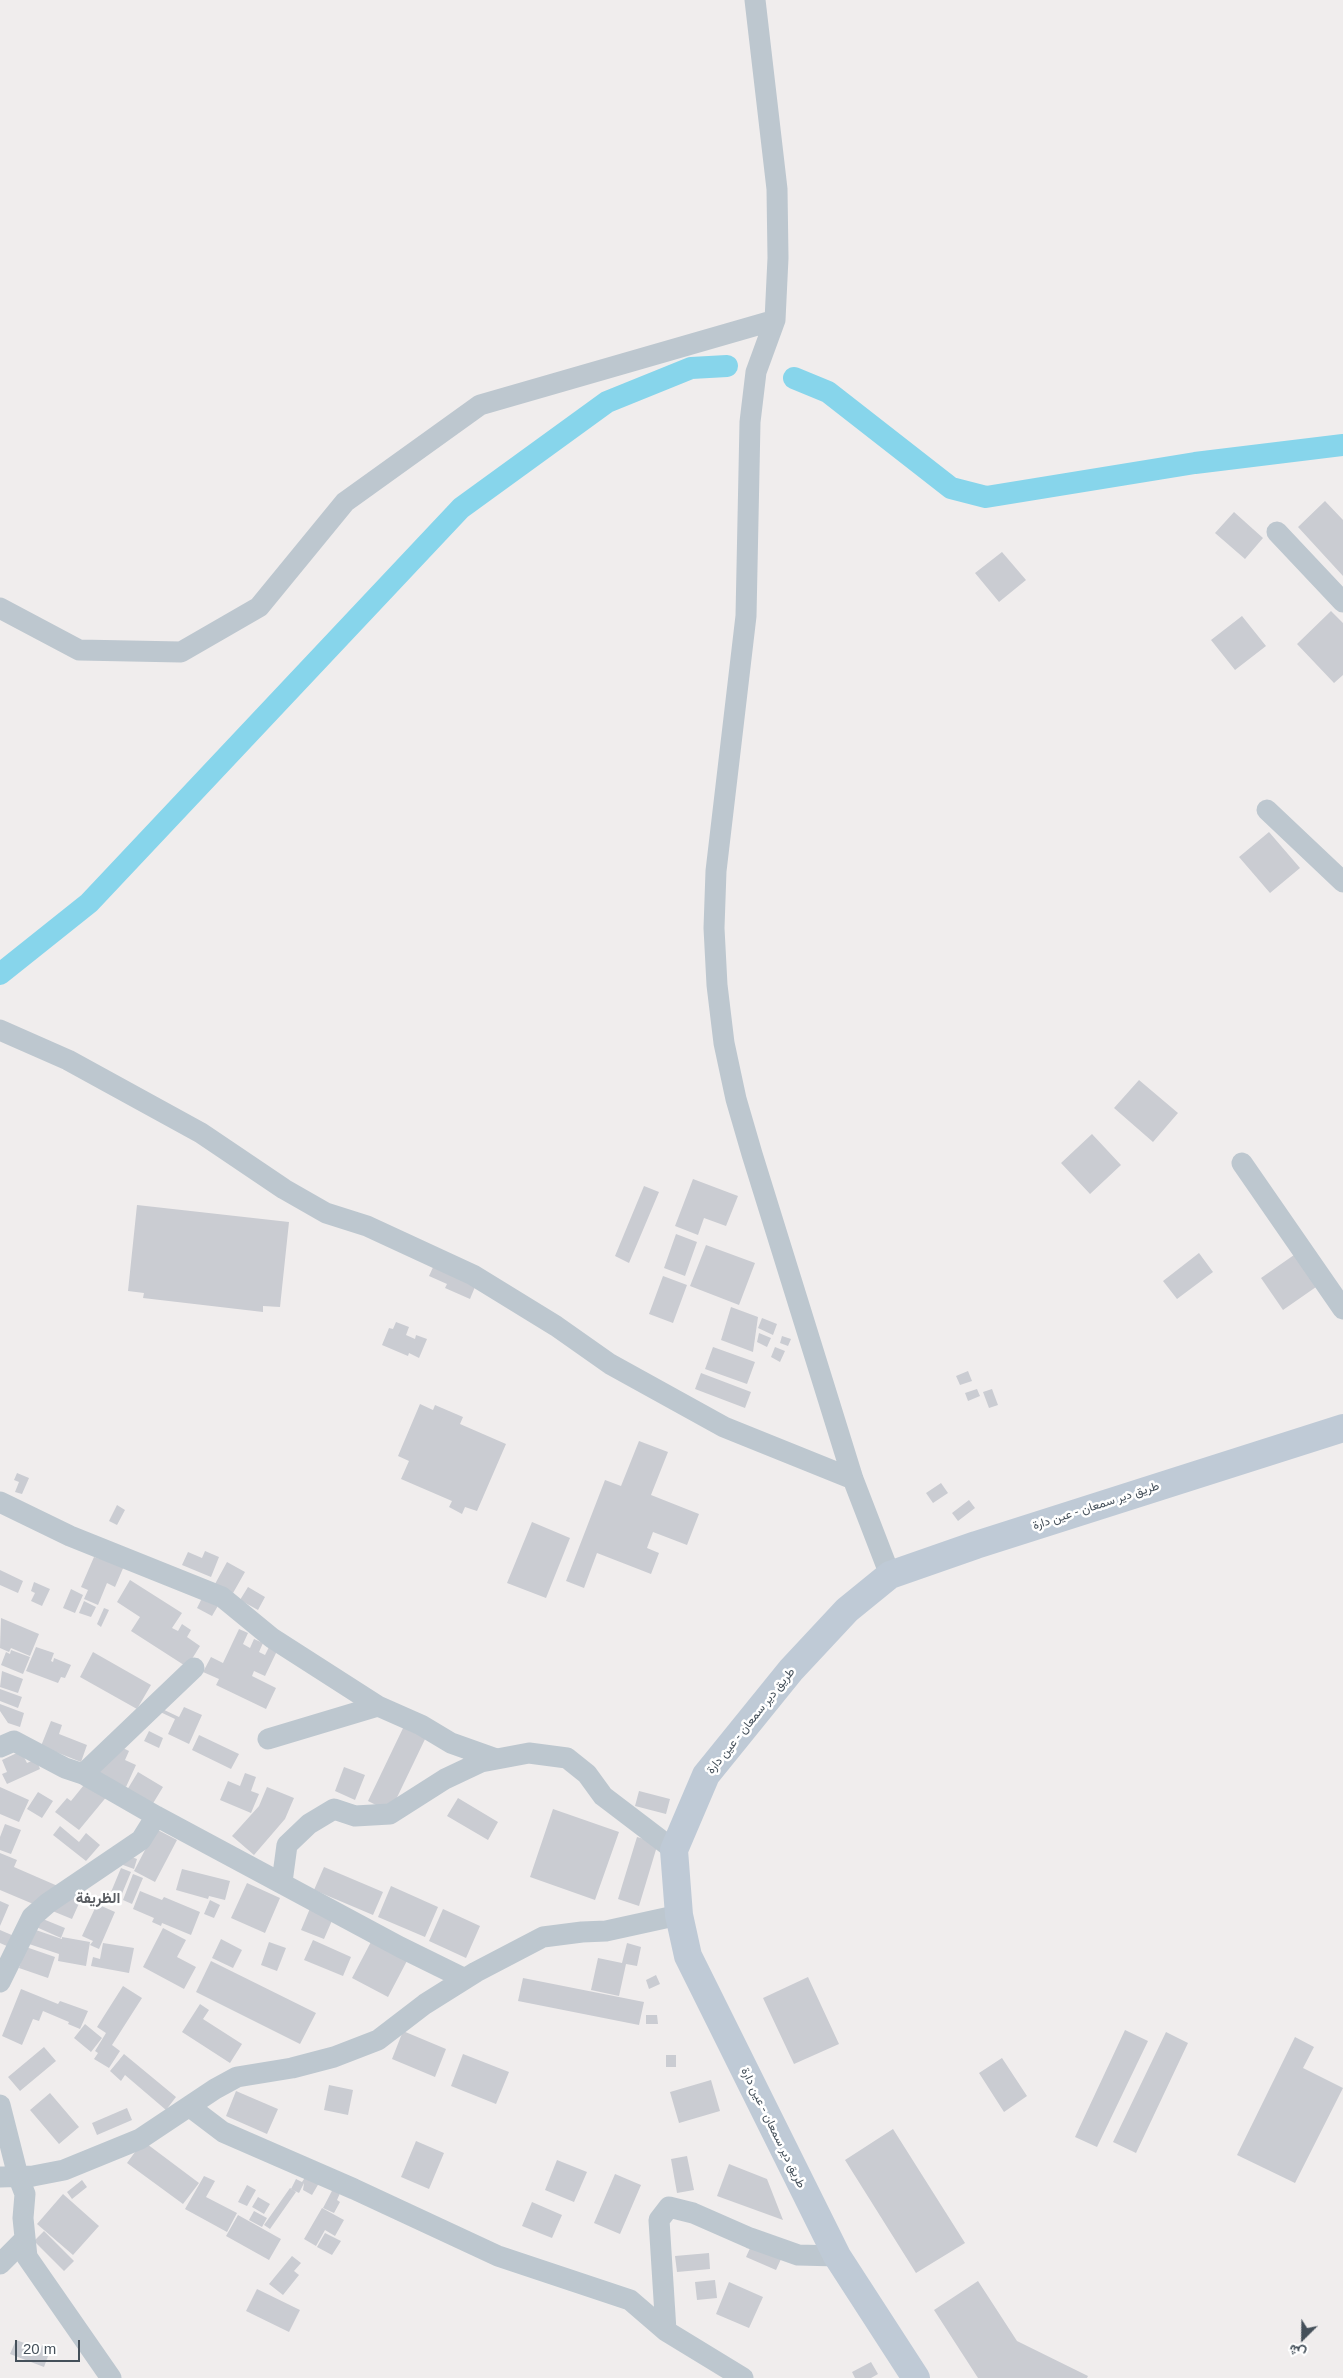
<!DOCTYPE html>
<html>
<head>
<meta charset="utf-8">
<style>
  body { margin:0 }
  #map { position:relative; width:1343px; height:2378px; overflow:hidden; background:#f0eded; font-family:Arial,Vazirmatn,sans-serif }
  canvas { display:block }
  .north { position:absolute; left:1278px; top:2313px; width:50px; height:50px; -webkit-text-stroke:4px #fff; paint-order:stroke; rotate:203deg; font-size:14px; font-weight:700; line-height:20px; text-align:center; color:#45505a }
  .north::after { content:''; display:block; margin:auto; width:18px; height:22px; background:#45505a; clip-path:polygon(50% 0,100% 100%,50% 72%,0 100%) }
  .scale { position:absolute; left:15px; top:2340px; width:65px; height:22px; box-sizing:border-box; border:2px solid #45505a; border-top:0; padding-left:6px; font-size:15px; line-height:18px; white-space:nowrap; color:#45505a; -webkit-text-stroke:4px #fff; paint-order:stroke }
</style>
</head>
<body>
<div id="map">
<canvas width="1343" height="2378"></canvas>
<div class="north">ش</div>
<div class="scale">20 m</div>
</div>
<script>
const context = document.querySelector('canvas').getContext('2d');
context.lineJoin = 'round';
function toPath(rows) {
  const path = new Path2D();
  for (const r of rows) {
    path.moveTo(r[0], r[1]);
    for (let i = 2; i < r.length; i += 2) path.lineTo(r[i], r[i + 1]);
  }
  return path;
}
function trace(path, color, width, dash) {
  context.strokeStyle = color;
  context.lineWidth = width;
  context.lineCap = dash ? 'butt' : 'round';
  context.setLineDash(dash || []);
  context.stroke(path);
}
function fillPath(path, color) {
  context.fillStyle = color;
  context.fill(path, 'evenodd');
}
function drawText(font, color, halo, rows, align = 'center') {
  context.font = font + ' Arial,Vazirmatn,sans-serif';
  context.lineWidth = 5;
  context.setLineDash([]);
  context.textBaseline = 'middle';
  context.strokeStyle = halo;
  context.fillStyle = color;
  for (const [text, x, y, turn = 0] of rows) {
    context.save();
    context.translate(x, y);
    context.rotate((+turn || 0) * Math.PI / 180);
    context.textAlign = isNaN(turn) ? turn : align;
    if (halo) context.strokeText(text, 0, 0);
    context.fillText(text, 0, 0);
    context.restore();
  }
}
trace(toPath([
  [794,378,828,392,951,488,986,497,1195,463,1343,445],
  [0,974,89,903,461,508,607,402,691,368,727,366]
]), '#87d5eb', 22);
fillPath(toPath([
  [1325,501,1343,520,1343,576,1298,527],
  [1234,512,1263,538,1245,559,1215,533],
  [1002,552,1026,580,999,602,975,573],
  [1331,611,1343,623,1343,675,1334,683,1297,644],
  [1242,616,1266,646,1235,670,1211,640],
  [1269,832,1300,868,1270,893,1239,857],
  [1139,1080,1178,1113,1153,1142,1114,1108],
  [1092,1134,1121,1165,1090,1194,1061,1163],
  [693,1179,738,1196,726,1226,704,1218,698,1235,675,1226],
  [644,1186,659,1192,629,1263,615,1256],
  [137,1205,289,1222,280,1307,263,1306,263,1312,143,1298,144,1293,128,1291],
  [676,1234,697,1242,685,1276,664,1268],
  [706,1245,755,1263,739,1305,690,1286],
  [1199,1253,1213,1272,1177,1299,1163,1281],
  [1294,1255,1316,1287,1283,1310,1261,1278],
  [435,1263,477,1282,470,1299,445,1288,447,1284,429,1276],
  [663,1276,687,1285,673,1323,649,1314],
  [731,1307,758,1317,753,1352,721,1340],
  [762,1318,777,1324,773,1335,758,1328],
  [396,1322,409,1327,406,1335,415,1339,416,1335,427,1339,419,1358,409,1353,408,1356,382,1345,389,1328,393,1329],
  [759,1333,771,1338,767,1347,757,1342],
  [782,1336,791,1339,788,1346,780,1343],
  [713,1347,755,1362,747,1384,705,1369],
  [775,1347,785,1351,780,1362,771,1357],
  [968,1371,972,1381,960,1385,956,1376],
  [701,1373,751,1392,745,1408,695,1389],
  [977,1389,980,1396,968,1401,965,1393],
  [992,1389,998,1405,989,1408,983,1392],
  [420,1404,433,1410,435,1405,463,1417,460,1424,506,1444,477,1511,465,1507,462,1514,449,1507,452,1501,401,1479,409,1461,398,1456],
  [639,1441,668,1452,651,1495,699,1514,687,1545,653,1532,647,1548,659,1553,651,1574,597,1553,584,1588,566,1581,605,1480,621,1486],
  [17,1473,29,1478,22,1494,15,1492,19,1482,14,1480],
  [941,1483,948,1493,933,1503,926,1493],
  [969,1500,975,1508,958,1521,952,1513],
  [117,1505,125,1510,117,1525,109,1521],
  [532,1522,570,1538,546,1598,507,1583],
  [205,1551,219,1557,211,1577,182,1565,188,1552,202,1558],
  [94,1557,124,1566,115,1587,107,1583,98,1605,84,1599,88,1590,81,1587],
  [227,1562,245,1572,233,1593,215,1584],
  [0,1570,23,1581,18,1593,0,1585],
  [130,1580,182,1613,172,1628,178,1631,182,1624,191,1630,187,1637,200,1646,187,1667,131,1631,140,1617,117,1602],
  [34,1582,50,1589,42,1606,31,1601,35,1593,31,1591],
  [248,1587,265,1597,258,1610,240,1600],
  [71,1589,83,1595,75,1613,63,1608],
  [203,1596,219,1604,212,1616,197,1608],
  [84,1601,96,1607,91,1617,79,1613],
  [104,1608,109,1610,101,1627,97,1624],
  [1,1618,39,1634,30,1656,11,1648,9,1652,0,1648],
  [239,1629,248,1633,243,1644,250,1648,254,1639,263,1643,259,1652,265,1655,269,1647,277,1651,265,1676,254,1671,252,1676,276,1688,266,1709,216,1685,219,1679,203,1672,211,1657,223,1663],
  [36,1647,54,1653,51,1661,53,1662,54,1658,71,1665,65,1678,61,1677,58,1683,26,1671],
  [11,1650,30,1657,23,1674,1,1665,6,1652,10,1654],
  [93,1652,151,1685,137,1709,80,1677],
  [2,1671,23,1679,18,1693,0,1687],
  [0,1689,22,1697,18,1708,0,1701],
  [0,1704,24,1713,20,1727,8,1723,0,1711],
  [158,1707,179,1717,184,1707,202,1715,189,1744,168,1734,175,1719,156,1710],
  [51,1721,62,1725,59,1734,87,1745,81,1762,41,1746],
  [405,1724,427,1735,390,1812,368,1801],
  [149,1731,163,1738,159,1748,144,1741],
  [199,1735,239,1754,231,1769,192,1750],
  [121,1747,129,1751,125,1760,136,1765,126,1787,98,1775,109,1752],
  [21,1751,27,1763,36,1759,40,1769,7,1784,2,1774,7,1772,2,1760],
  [344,1767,365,1775,355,1800,335,1791],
  [138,1772,163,1787,152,1805,127,1790],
  [245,1773,256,1777,251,1791,259,1794,251,1813,220,1800,228,1781,240,1786],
  [88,1780,108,1795,79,1830,55,1812,67,1798,71,1801],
  [0,1787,29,1800,19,1822,0,1814],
  [267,1787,294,1798,285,1819,254,1855,232,1836,259,1806],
  [639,1791,670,1799,666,1814,635,1806],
  [38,1792,53,1801,42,1818,27,1809],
  [458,1798,498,1822,488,1840,447,1816],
  [553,1809,619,1832,595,1900,530,1877],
  [5,1824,21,1830,11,1854,0,1850,0,1837],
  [60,1826,79,1842,86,1833,100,1845,86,1861,53,1835],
  [156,1829,177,1840,155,1882,134,1871],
  [637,1837,658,1843,639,1906,618,1899],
  [0,1853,17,1860,14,1867,60,1887,38,1906,0,1890],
  [126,1855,137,1859,134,1869,123,1865],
  [324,1867,383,1892,373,1915,314,1890],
  [121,1868,131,1872,121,1896,111,1892],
  [182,1869,230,1881,225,1900,209,1896,208,1899,176,1890],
  [133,1874,143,1878,132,1904,123,1900],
  [247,1883,280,1898,265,1933,231,1918],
  [391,1886,438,1907,425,1937,378,1917],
  [140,1891,162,1900,164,1897,200,1912,191,1935,162,1923,161,1926,152,1922,154,1918,133,1909],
  [71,1895,81,1899,72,1919,50,1910],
  [210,1900,220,1905,214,1918,204,1914],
  [0,1901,9,1905,0,1926],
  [97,1904,115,1912,99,1949,90,1945,93,1941,82,1936],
  [311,1906,334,1916,324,1939,301,1930],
  [443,1909,480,1926,466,1958,429,1941],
  [38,1917,65,1928,61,1938,34,1926],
  [163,1928,186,1940,177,1957,196,1967,184,1989,143,1967],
  [33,1929,62,1939,62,1937,90,1942,86,1966,58,1961,59,1954,29,1944],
  [0,1930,14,1936,9,1947,0,1943],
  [373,1938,409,1957,388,1997,352,1978],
  [221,1939,242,1950,233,1968,212,1958],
  [313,1940,351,1957,343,1976,304,1960],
  [269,1942,286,1948,277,1971,261,1965],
  [103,1943,134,1948,129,1973,91,1966,93,1957,100,1959],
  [627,1943,641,1947,637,1966,626,1964,619,1996,591,1990,598,1958,622,1963],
  [26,1947,55,1957,48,1978,19,1968],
  [211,1961,316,2013,300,2044,196,1992],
  [656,1975,660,1984,649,1989,646,1980],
  [808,1977,839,2044,794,2064,763,1998],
  [523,1978,644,2002,639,2025,518,2001],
  [123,1986,142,1998,112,2045,120,2051,109,2068,94,2059,98,2053,95,2051,106,2033,97,2027],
  [21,1989,58,2004,60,2001,88,2011,80,2029,68,2024,69,2022,43,2011,39,2021,33,2019,22,2045,2,2036],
  [200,2004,209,2010,203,2019,242,2044,230,2063,182,2032],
  [646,2015,657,2015,658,2024,646,2024],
  [85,2024,102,2038,91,2052,74,2038],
  [1125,2030,1148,2041,1097,2147,1075,2137],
  [403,2031,446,2049,435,2077,392,2059],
  [1166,2032,1188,2043,1136,2153,1113,2142],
  [1295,2037,1314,2047,1303,2068,1343,2088,1295,2183,1237,2155],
  [44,2047,56,2061,20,2091,8,2077],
  [124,2054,176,2097,166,2110,125,2075,121,2081,110,2071],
  [463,2054,509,2072,496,2104,451,2086],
  [666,2055,676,2055,676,2067,666,2067],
  [1002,2058,1027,2096,1004,2112,979,2073],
  [711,2080,720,2111,679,2123,670,2092],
  [329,2085,353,2090,348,2115,324,2110],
  [236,2091,278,2109,267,2134,226,2116],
  [50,2093,79,2127,59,2144,30,2110],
  [127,2108,132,2120,97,2135,92,2123],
  [893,2129,965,2243,916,2273,845,2160],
  [143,2141,199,2183,183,2204,127,2163],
  [416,2141,444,2153,429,2189,401,2177],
  [687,2156,694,2190,677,2193,671,2159],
  [557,2160,587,2172,574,2202,545,2190],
  [729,2164,767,2179,783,2220,717,2196],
  [615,2174,641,2185,620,2234,594,2223],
  [204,2176,215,2181,206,2197,237,2213,227,2232,185,2209],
  [306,2176,319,2183,312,2195,303,2190,304,2183,299,2193,291,2189,296,2179,302,2182],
  [82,2180,87,2187,72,2199,67,2192],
  [247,2185,256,2190,247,2206,238,2202],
  [334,2187,341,2191,337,2200,340,2202,334,2213,323,2208],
  [290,2188,296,2192,270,2229,264,2225],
  [63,2194,99,2226,73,2255,37,2224],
  [258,2197,270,2204,264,2214,252,2207],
  [532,2202,562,2215,552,2238,522,2226],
  [322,2208,344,2220,335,2236,325,2230,316,2246,304,2239],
  [254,2211,267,2218,262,2227,249,2220],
  [238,2215,281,2239,269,2260,226,2236],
  [44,2231,74,2261,64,2271,34,2241],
  [325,2233,341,2241,332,2255,317,2247],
  [751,2246,781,2259,776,2270,746,2257],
  [709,2253,710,2269,677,2272,675,2256],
  [292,2256,301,2263,294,2271,299,2275,283,2295,269,2284],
  [715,2280,717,2298,697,2300,695,2282],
  [978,2281,1017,2341,1088,2376,1087,2378,978,2378,934,2310],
  [729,2282,763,2297,749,2328,716,2314],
  [257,2289,300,2310,289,2332,246,2311],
  [16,2340,41,2349,42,2345,51,2348,44,2367,10,2354],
  [871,2362,878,2374,871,2378,855,2378,852,2372]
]), '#caccd2');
trace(toPath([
  [755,0,777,189,778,258,775,320,756,372,750,422,746,616,716,871,714,928,717,985,724,1043,736,1099,752,1154,853,1479,890,1575],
  [1277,532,1343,602],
  [0,608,79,650,181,652,259,607,345,502,480,405,775,320],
  [1267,810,1343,882],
  [0,1030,68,1060,201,1133,284,1189,326,1213,367,1226,473,1275,556,1326,610,1364,724,1427,853,1479],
  [1242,1163,1343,1309],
  [0,1502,70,1536,222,1597,272,1638,378,1706,421,1725,451,1743,496,1759],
  [268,1739,378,1706],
  [0,1747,14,1741,65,1768,83,1774,156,1816,400,1947,465,1979],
  [83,1774,194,1668],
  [282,1882,287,1845,309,1824,334,1809,355,1816,390,1814,445,1779,481,1762,529,1753,567,1758,587,1774,603,1796,674,1850],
  [0,1982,32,1917,48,1903,141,1840,156,1816],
  [0,2105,18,2176,25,2194,23,2218,27,2257,111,2378],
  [190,2107,223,2132,354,2189,498,2256,630,2300,666,2331,743,2378],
  [0,2177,33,2176,64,2170,140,2139,215,2089,237,2077,292,2068,334,2057,378,2040,425,2004,476,1972,543,1937,582,1932,606,1931,679,1915],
  [0,2264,25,2239],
  [666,2331,659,2220,669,2207,693,2213,750,2238,798,2255,837,2256]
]), '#bdc7cf', 21);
trace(toPath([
  [916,2378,837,2256,688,1956,679,1915,674,1850,706,1775,791,1670,847,1610,890,1575,976,1545,1343,1428]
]), '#bfcad6', 28);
drawText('12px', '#45505a', '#fff', [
  ["طريق دير سمعان - عين دارة",1096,1506,-18],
  ["طريق دير سمعان - عين دارة",751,1721,-51],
  ["طريق دير سمعان - عين دارة",773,2128,64]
]);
drawText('bold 15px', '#5a5d62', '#fff', [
  ["الظريفة",98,1899]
]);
</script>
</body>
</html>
